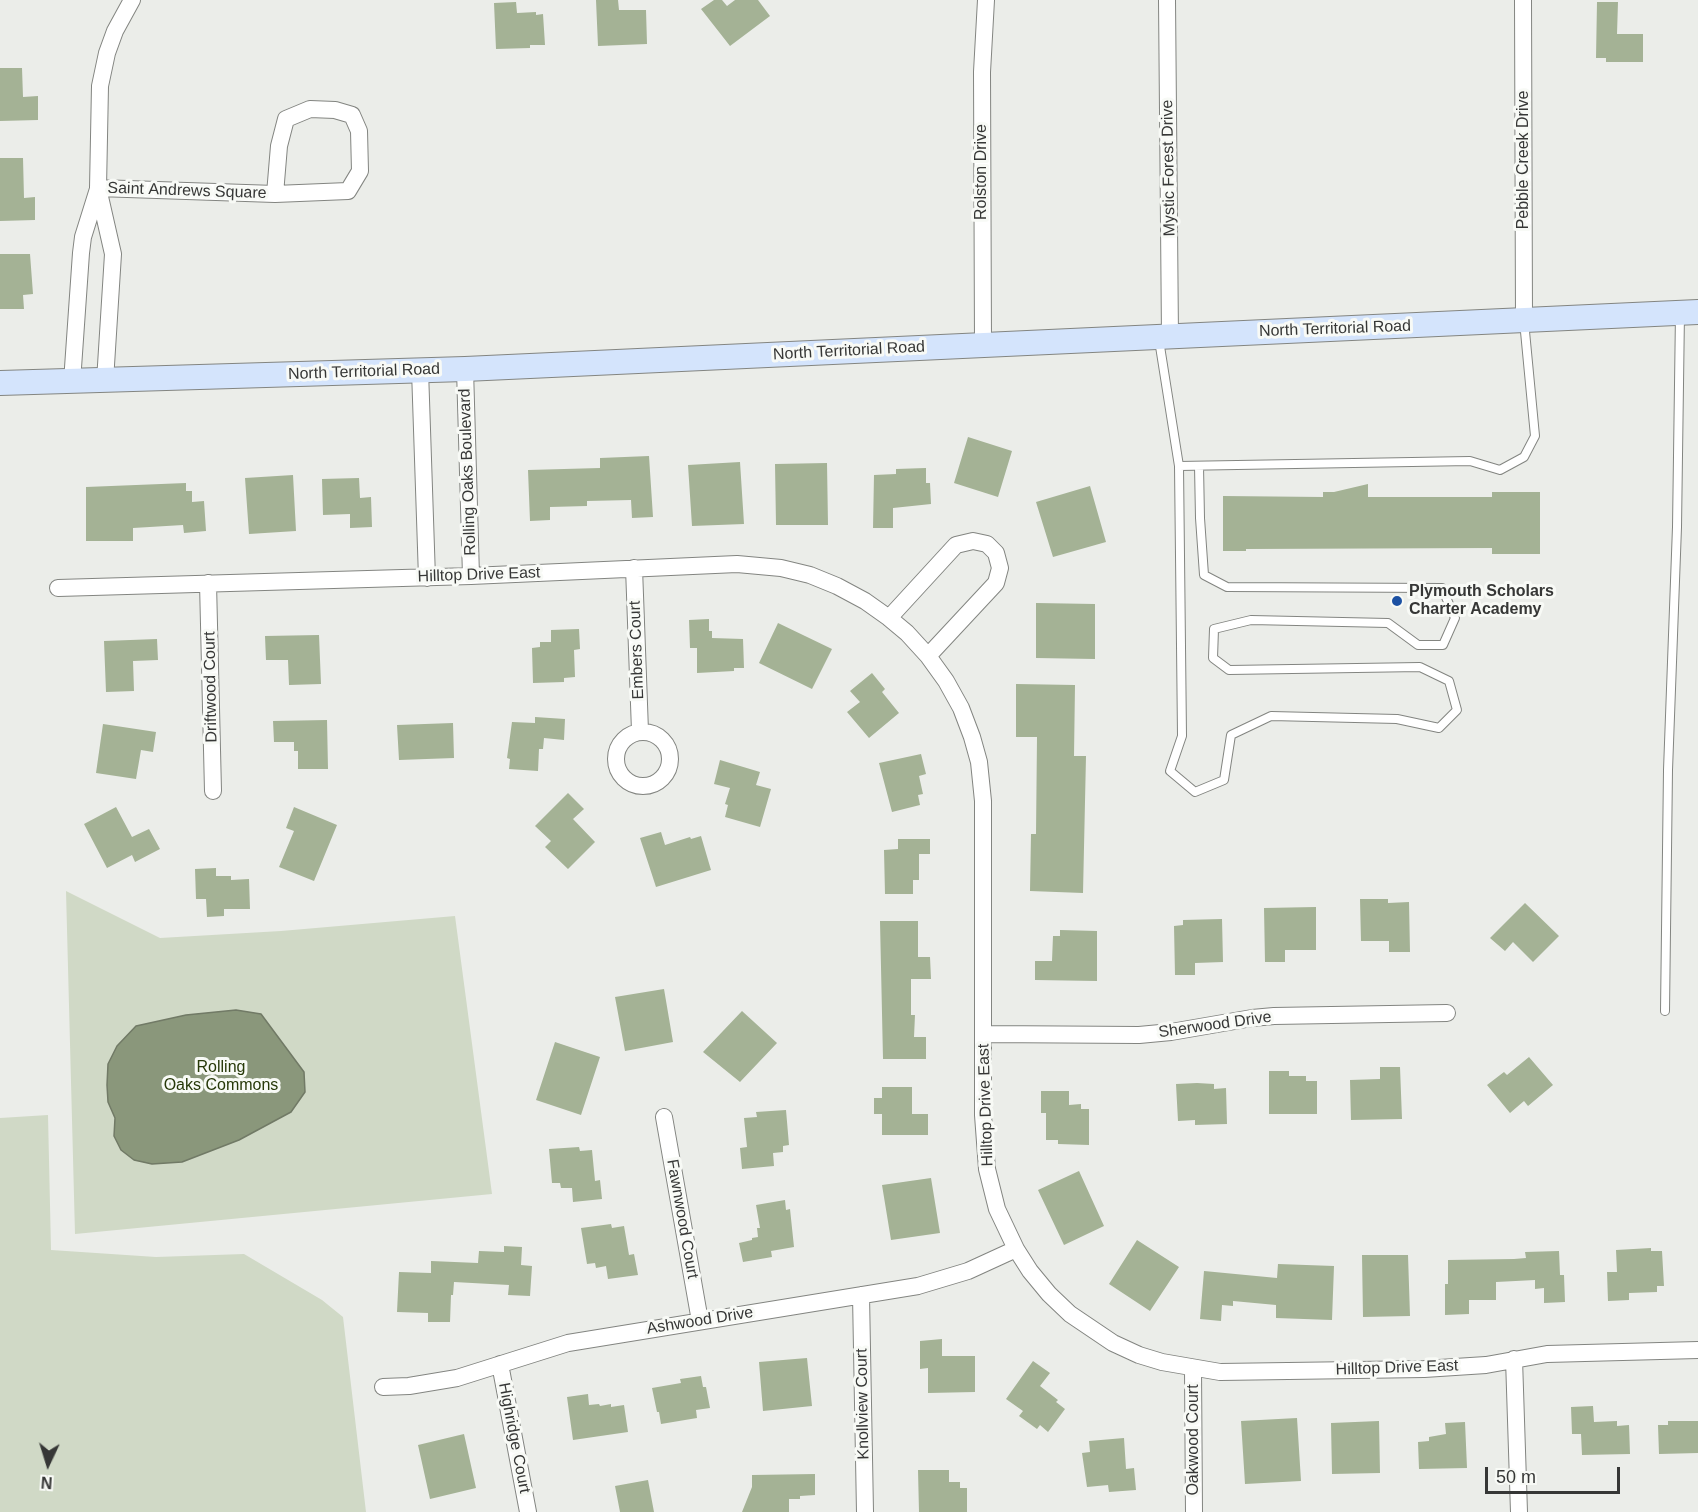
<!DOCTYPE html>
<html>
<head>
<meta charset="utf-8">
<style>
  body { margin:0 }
  #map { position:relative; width:1698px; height:1512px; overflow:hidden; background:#ebede9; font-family:Helvetica,sans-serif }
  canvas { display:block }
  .north { position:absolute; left:18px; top:1434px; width:60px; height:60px; -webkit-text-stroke:4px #f8faf6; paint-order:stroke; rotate:184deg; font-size:16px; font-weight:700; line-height:24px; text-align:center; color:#363736 }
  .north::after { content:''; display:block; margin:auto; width:21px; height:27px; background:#363736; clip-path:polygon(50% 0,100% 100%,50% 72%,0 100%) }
  .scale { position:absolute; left:1485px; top:1467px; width:135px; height:27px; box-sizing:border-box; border:3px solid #363736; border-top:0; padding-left:8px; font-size:18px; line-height:21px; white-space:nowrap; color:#363736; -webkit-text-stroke:4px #f8faf6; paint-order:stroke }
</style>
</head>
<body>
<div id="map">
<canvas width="1698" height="1512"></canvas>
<div class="north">N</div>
<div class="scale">50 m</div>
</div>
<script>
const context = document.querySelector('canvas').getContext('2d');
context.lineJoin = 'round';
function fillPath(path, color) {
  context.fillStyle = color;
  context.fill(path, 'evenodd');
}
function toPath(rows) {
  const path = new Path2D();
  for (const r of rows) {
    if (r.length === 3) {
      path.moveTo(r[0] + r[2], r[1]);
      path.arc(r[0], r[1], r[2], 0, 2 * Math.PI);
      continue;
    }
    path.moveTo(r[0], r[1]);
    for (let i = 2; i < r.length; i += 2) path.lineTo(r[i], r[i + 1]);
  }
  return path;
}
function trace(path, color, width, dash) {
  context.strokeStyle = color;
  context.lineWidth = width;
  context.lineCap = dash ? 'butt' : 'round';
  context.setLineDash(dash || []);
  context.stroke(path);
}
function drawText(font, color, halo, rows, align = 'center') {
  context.font = font + ' Helvetica,sans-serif';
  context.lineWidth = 6;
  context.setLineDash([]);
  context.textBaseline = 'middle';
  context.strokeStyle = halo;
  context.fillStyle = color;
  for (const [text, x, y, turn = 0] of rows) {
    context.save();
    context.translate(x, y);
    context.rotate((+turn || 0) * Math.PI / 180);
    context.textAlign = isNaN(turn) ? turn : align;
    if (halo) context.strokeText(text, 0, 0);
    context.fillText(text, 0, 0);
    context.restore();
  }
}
fillPath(toPath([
  [66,891,160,938,281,931,455,916,492,1194,75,1234],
  [48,1115,51,1250,156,1257,244,1254,322,1300,343,1317,366,1512,0,1512,0,1118]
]), '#d0d9c6');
const water = toPath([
  [236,1010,261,1014,304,1072,305,1092,291,1112,239,1140,182,1162,152,1164,134,1160,121,1150,114,1136,115,1118,108,1102,107,1085,108,1064,117,1046,136,1026,186,1015,236,1010]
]);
fillPath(water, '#8a977b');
trace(water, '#717a66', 1.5);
fillPath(toPath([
  [596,0,618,0,619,10,646,10,647,44,598,46],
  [714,0,722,0,727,6,735,0,758,0,770,16,730,46,701,9],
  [516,2,517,13,536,12,536,15,543,14,545,45,530,45,530,48,496,49,494,3],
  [1597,2,1618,2,1617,34,1643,34,1643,62,1606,62,1606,58,1596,58],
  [0,68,22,68,23,97,38,96,38,120,0,121],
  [0,158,23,158,24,198,35,197,35,220,0,221],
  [0,254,30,254,33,294,23,295,24,309,0,309],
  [968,437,1012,451,998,497,954,483],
  [649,456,653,517,632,518,631,500,587,501,587,506,550,507,550,520,530,521,528,470,600,468,600,458],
  [740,462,744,524,692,526,688,465],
  [827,463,828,525,776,525,775,464],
  [926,468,926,483,930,483,931,504,893,508,893,528,873,528,874,475,896,474,896,469],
  [293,475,296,531,249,534,245,478],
  [359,478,360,498,371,497,372,527,350,528,350,514,323,515,322,479],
  [186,483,186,491,192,491,192,502,204,501,206,531,184,533,183,525,133,528,133,541,86,541,86,487],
  [1368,484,1368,497,1492,497,1492,492,1540,492,1540,554,1492,554,1492,548,1246,549,1246,551,1223,551,1223,496,1323,497,1323,492,1334,492],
  [1090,486,1106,542,1053,557,1036,502],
  [1036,603,1095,604,1095,659,1036,658],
  [709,619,709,631,712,631,712,638,743,639,744,668,734,668,734,671,697,673,697,648,690,648,689,620],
  [778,623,832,649,812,689,759,663],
  [579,629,580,649,574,650,575,677,564,678,564,682,533,683,532,648,540,647,540,642,551,642,551,630],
  [319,635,321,684,289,685,288,660,266,660,265,636],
  [157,639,158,660,133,661,134,691,106,692,104,641],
  [872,673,885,689,882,692,899,713,869,738,847,712,860,702,850,691],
  [1016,684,1075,685,1074,756,1086,756,1083,893,1030,891,1031,834,1036,834,1037,737,1016,737],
  [535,717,565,719,564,740,544,738,543,749,539,749,538,771,509,769,510,759,507,758,512,722,535,723],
  [327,720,328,769,298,769,298,751,294,751,294,742,274,742,273,721],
  [453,723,454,758,399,760,397,725],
  [103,724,156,732,153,752,141,750,136,779,96,773],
  [921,754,926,774,919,776,923,794,918,795,920,805,892,812,879,763],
  [720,760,760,772,756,785,771,789,760,827,725,817,728,805,725,804,730,788,714,784],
  [568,793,584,809,573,819,595,842,568,869,545,847,551,841,535,826],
  [116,807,132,837,149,829,160,849,135,862,132,855,107,868,84,824],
  [294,807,337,825,314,881,279,867,294,831,286,828],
  [661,832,665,845,690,837,691,839,701,836,711,870,656,887,640,838],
  [898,839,930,839,930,854,919,854,919,880,913,880,913,894,885,894,884,850,898,849],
  [216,868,216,876,231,876,231,880,249,879,250,909,224,909,224,916,207,917,206,899,196,899,195,869],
  [1360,899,1388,899,1388,903,1409,902,1410,952,1389,952,1389,941,1361,941],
  [1525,903,1559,936,1533,962,1513,942,1505,951,1490,938],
  [1316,907,1316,950,1285,950,1285,962,1265,962,1264,908],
  [1222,919,1223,962,1195,963,1195,975,1175,975,1174,926,1183,925,1183,920],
  [880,921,918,921,918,957,930,957,931,979,911,979,911,1015,915,1015,914,1037,926,1037,926,1059,883,1059],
  [1060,930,1097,931,1097,981,1035,980,1035,961,1052,961,1053,936,1060,936],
  [664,989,673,1042,625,1051,615,997],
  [742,1011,777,1043,740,1082,703,1052],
  [555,1042,600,1057,581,1115,536,1100],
  [1529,1057,1553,1085,1528,1106,1524,1101,1510,1113,1487,1085,1504,1072,1507,1075],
  [1380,1067,1400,1067,1402,1119,1351,1120,1350,1080,1380,1079],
  [1269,1071,1289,1071,1289,1076,1306,1076,1306,1081,1317,1081,1317,1114,1269,1114],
  [1197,1083,1214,1084,1214,1089,1226,1088,1227,1124,1195,1125,1195,1120,1178,1121,1176,1084],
  [882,1087,912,1087,912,1114,928,1114,928,1135,882,1135,882,1114,874,1114,874,1098,882,1098],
  [1041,1091,1069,1091,1069,1105,1081,1104,1081,1109,1089,1109,1089,1145,1058,1144,1058,1140,1046,1140,1046,1113,1041,1113],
  [786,1110,789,1145,783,1146,783,1152,773,1153,774,1166,742,1169,740,1148,747,1147,744,1118,757,1117,756,1112],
  [579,1147,580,1151,592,1150,595,1181,600,1180,602,1199,573,1202,572,1188,561,1188,560,1183,552,1183,549,1149],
  [1079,1171,1104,1226,1064,1245,1038,1190],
  [931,1178,940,1233,891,1240,882,1185],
  [785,1200,786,1210,790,1209,794,1247,771,1251,772,1257,743,1262,739,1243,752,1240,752,1238,758,1237,757,1228,760,1228,756,1205],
  [611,1224,612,1228,624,1226,629,1255,634,1254,638,1275,608,1279,606,1266,596,1268,595,1263,587,1264,581,1228],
  [1137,1240,1179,1267,1150,1311,1109,1284],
  [504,1246,522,1247,521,1265,532,1266,530,1296,508,1295,509,1285,454,1282,453,1295,451,1295,450,1322,428,1322,428,1313,397,1312,399,1272,431,1273,431,1261,478,1263,479,1251,504,1252],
  [1651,1248,1651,1251,1662,1251,1664,1286,1657,1286,1657,1292,1629,1293,1629,1300,1608,1301,1607,1272,1617,1272,1616,1250],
  [1559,1251,1560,1275,1564,1275,1565,1302,1544,1303,1544,1288,1535,1289,1535,1280,1496,1282,1496,1300,1469,1300,1469,1314,1445,1315,1445,1284,1448,1284,1448,1260,1514,1259,1526,1258,1525,1252],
  [1362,1255,1408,1255,1410,1316,1363,1317],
  [1278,1264,1334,1266,1332,1320,1276,1318,1276,1305,1233,1301,1233,1306,1222,1305,1221,1321,1200,1319,1204,1271,1277,1278],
  [942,1339,942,1356,975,1356,975,1392,928,1393,928,1368,920,1369,920,1341],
  [807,1358,812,1406,763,1411,759,1362],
  [1033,1361,1050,1373,1040,1386,1058,1400,1056,1402,1065,1409,1048,1432,1040,1425,1037,1429,1019,1416,1023,1411,1006,1399],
  [701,1376,703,1387,706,1387,710,1408,696,1410,697,1418,661,1424,659,1412,657,1412,652,1388,681,1383,680,1379],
  [588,1394,589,1405,599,1404,600,1406,611,1404,611,1407,624,1405,628,1432,573,1440,567,1397],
  [1593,1406,1594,1422,1617,1421,1617,1426,1629,1425,1630,1454,1582,1455,1581,1434,1572,1434,1571,1407],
  [1297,1418,1301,1481,1245,1484,1241,1421],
  [1379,1421,1380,1473,1332,1474,1331,1423],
  [1668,1421,1698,1421,1698,1453,1659,1454,1658,1425,1668,1425],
  [1465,1422,1467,1468,1419,1469,1418,1442,1429,1441,1429,1437,1446,1434,1445,1423],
  [464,1434,476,1488,430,1499,418,1445],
  [1124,1438,1126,1469,1134,1468,1136,1490,1109,1492,1108,1485,1087,1487,1082,1453,1090,1452,1089,1441],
  [918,1470,949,1470,949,1482,960,1482,960,1488,967,1488,967,1512,919,1512],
  [815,1474,815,1495,800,1496,800,1499,789,1499,789,1512,742,1512,752,1487,752,1475],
  [648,1480,654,1512,620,1512,615,1486]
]), '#a4b295');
const service = toPath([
  [1159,340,1179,466,1470,461,1500,470,1524,457,1535,436,1524,321],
  [1179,466,1182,736,1170,771,1195,792,1224,780,1231,735,1271,716,1397,719,1439,728,1457,710,1449,681,1420,667,1229,670,1213,658,1214,629,1251,620,1388,623,1418,645,1443,645,1455,618,1442,588,1227,587,1204,575,1200,518,1199,466],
  [1665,1011,1668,770,1677,527,1680,313]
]);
const minor = toPath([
  [1167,0,1170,336],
  [1523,0,1524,321],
  [98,188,275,194,348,191,360,171,359,131,352,115,335,110,310,109,286,119,279,146,275,194],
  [983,344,982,72,986,0],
  [465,369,471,576],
  [420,370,427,578],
  [105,381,113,254,98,188,100,86,107,53,115,31,132,0],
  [72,382,81,253,83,237,98,189],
  [634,568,640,731],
  [208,583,213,791],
  [58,588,471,576,737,564,781,568,810,575,837,586,865,601,889,618,907,633,928,656,946,681,961,708,972,737,979,762,983,801,983,1115,987,1169,997,1209,1016,1249,1030,1271,1049,1294,1070,1314,1113,1343,1139,1355,1162,1362,1220,1372,1424,1369,1486,1365,1547,1354,1698,1350],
  [889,618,956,545,973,541,987,544,996,553,1000,568,996,583,928,656],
  [643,759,27],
  [984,1034,1139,1035,1171,1032,1252,1018,1274,1016,1447,1013],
  [664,1117,700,1321],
  [861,1295,865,1512],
  [1514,1359,1519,1512],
  [500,1364,528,1512],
  [1193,1369,1194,1512],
  [383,1387,409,1386,457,1378,568,1343,918,1286,968,1271,1016,1249]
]);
const secondary = toPath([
  [0,383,465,369,1698,312]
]);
trace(service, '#838581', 10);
trace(minor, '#838581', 18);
trace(secondary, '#838581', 26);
trace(service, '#fff', 8);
trace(minor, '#fff', 16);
trace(secondary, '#d4e4fc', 24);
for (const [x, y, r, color] of [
  [1397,601,6,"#1c51a3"]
]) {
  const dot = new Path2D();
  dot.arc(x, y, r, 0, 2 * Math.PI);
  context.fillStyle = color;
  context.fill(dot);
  trace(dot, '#f8faf6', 2);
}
drawText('16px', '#363736', '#f8faf6', [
  ["Pebble Creek Drive",1524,160,-90],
  ["Mystic Forest Drive",1169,168,-91],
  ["Rolston Drive",982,172,-90],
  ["Saint Andrews Square",187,191,2],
  ["North Territorial Road",1335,329,-2],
  ["North Territorial Road",849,351,-3],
  ["North Territorial Road",364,372,-2],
  ["Rolling Oaks Boulevard",468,472,-92],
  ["Hilltop Drive East",479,575,-2],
  ["Embers Court",637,650,-92],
  ["Driftwood Court",211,687,-91],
  ["Sherwood Drive",1215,1025,-8],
  ["Hilltop Drive East",986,1105,-92],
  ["Fawnwood Court",682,1219,80],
  ["Ashwood Drive",700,1321,-9],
  ["Hilltop Drive East",1397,1368,-2],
  ["Knollview Court",863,1404,-91],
  ["Highridge Court",514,1438,79],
  ["Oakwood Court",1194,1440,-90]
]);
drawText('bold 16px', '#363736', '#f8faf6', [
  ["Plymouth Scholars",1409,592],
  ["Charter Academy",1409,610]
], 'left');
drawText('16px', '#273909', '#f8faf6', [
  ["Rolling",221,1068],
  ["Oaks Commons",221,1086]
]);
</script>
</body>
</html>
